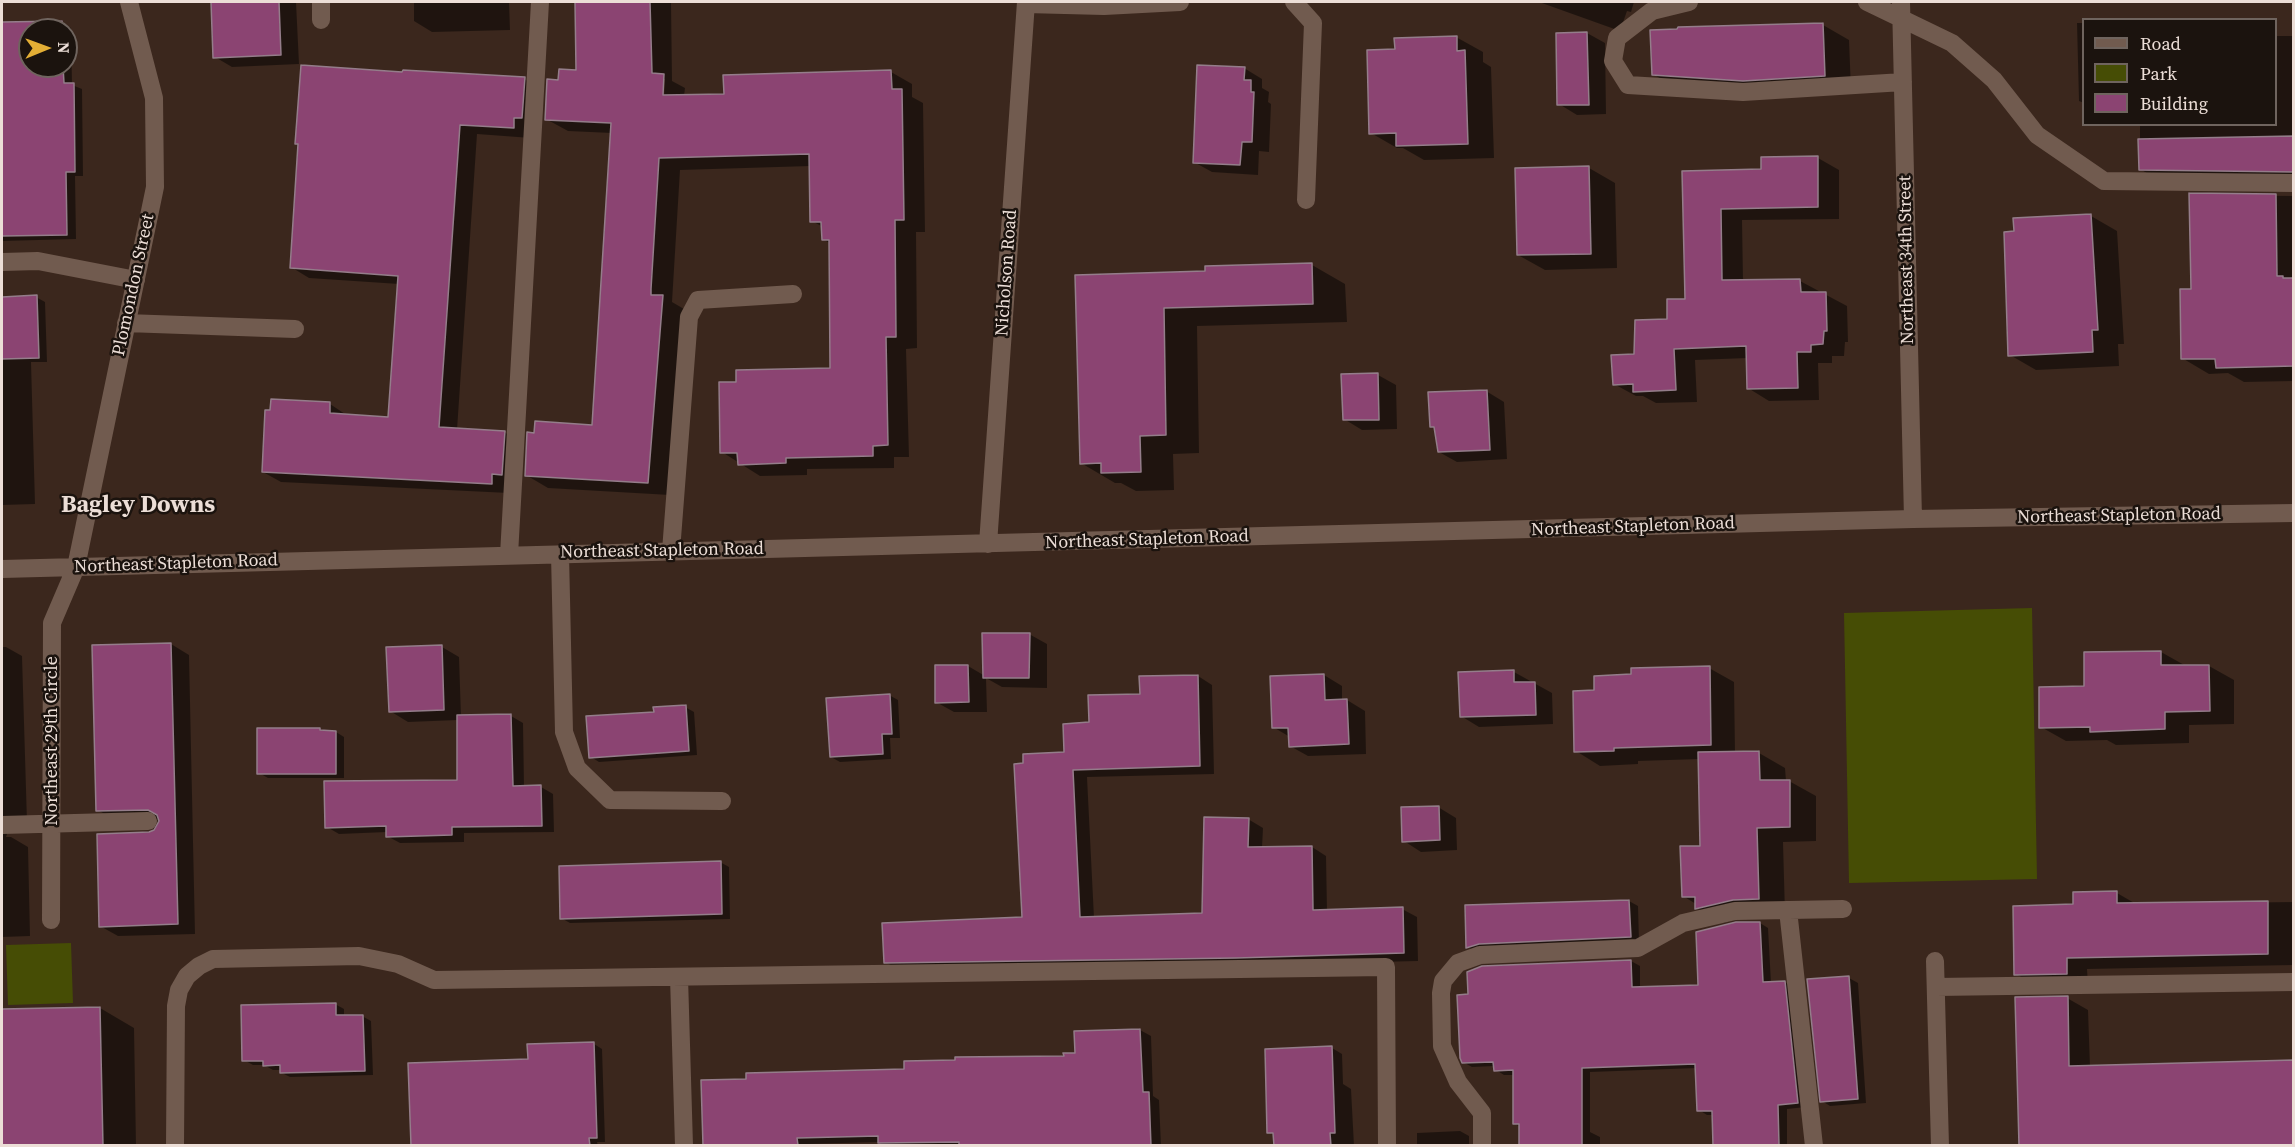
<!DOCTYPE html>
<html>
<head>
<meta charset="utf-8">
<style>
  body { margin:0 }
  #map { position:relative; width:2295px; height:1147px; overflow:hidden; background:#3b271d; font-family:"Source Serif 4",serif }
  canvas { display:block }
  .frame { position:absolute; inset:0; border:3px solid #ecded7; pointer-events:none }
  .legend { position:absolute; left:2082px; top:18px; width:195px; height:108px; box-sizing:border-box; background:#1b130e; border:2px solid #6f645e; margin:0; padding:8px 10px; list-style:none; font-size:18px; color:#ecded7 }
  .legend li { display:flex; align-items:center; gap:12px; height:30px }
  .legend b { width:30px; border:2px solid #6f645e }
  .north { position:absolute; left:18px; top:18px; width:60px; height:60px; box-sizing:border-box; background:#1b130e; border:2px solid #6f645e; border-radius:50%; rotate:89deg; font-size:16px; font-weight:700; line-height:24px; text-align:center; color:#ecded7 }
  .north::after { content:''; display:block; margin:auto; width:21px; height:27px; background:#e3ae35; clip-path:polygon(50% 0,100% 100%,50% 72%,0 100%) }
</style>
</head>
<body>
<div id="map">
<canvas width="2295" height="1147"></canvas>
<div class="frame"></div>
<ul class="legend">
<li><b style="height:8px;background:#715b4f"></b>Road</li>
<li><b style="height:16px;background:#464d05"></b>Park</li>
<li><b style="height:16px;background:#8b4472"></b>Building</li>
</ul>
<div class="north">N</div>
</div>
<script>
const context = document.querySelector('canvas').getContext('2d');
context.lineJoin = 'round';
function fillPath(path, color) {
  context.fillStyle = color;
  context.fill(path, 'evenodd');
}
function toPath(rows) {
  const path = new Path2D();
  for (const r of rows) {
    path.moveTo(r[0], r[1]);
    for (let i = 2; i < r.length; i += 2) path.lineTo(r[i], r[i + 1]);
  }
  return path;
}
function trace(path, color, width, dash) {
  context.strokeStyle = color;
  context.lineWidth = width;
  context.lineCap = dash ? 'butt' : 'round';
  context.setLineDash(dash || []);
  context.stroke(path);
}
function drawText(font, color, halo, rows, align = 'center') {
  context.font = font + ' "Source Serif 4",serif';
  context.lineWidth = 5;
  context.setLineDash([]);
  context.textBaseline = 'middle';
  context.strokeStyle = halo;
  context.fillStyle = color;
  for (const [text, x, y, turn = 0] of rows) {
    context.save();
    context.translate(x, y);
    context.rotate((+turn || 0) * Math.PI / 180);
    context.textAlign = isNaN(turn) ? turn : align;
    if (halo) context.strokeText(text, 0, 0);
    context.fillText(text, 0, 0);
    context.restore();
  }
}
fillPath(toPath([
  [2032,608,2037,879,1849,883,1844,613],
  [71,943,73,1003,8,1005,6,945]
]), '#464d05');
fillPath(toPath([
  [212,2,296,2,299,64,232,67,215,57],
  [414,2,509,2,510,30,432,32,414,21],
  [577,2,671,2,672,81,685,88,684,96,725,95,891,72,912,84,912,97,923,103,925,232,916,232,917,348,906,349,909,457,894,457,894,468,807,469,807,475,760,476,722,452,738,383,831,369,831,244,823,239,823,227,812,221,811,166,680,170,672,302,684,309,670,495,548,488,526,475,593,426,612,133,568,131,546,119,560,81,578,71],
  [662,79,665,79,664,103,661,102],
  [1539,2,1634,2,1631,12,1627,11,1620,31],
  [62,23,71,28,72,85,82,89,83,176,75,176,76,239,2,241,2,24],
  [30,30,66,30,66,66,30,66],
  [2077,23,2084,23,2084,103,2079,101],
  [1823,25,1849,40,1851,90,1679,90,1653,74,1679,30],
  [1587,33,1605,43,1606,114,1577,115,1559,104],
  [2276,36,2294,36,2294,186,2167,185,2140,169,2140,126,2126,124,2276,124],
  [1456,37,1483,52,1483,62,1491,67,1494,158,1424,160,1403,148,1397,148,1371,133,1396,51],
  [1244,68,1262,79,1262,88,1269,92,1268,102,1271,104,1269,152,1259,151,1258,175,1212,172,1194,162],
  [524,79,542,89,531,138,477,134,457,430,504,432,522,443,509,493,281,482,263,472,330,404,348,416,390,419,399,284,309,278,291,267,300,145],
  [1818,158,1839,170,1839,219,1742,220,1743,281,1800,281,1847,306,1848,342,1845,342,1844,356,1832,356,1832,363,1818,363,1819,400,1769,401,1748,388,1748,358,1695,360,1697,402,1656,403,1643,396,1636,396,1614,384,1636,355,1687,300,1684,172,1762,171],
  [1589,168,1615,183,1617,268,1545,270,1518,255],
  [2191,195,2294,196,2294,381,2244,382,2228,373,2209,374,2182,358,2193,290],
  [2091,216,2117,231,2124,344,2118,344,2119,366,2036,370,2010,355],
  [1312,265,1345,284,1347,322,1197,326,1199,453,1173,454,1174,490,1136,491,1121,483,1115,483,1081,463,1076,276,1207,272],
  [36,297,45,302,47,362,31,362,35,504,2,505,2,298],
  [1378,375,1396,385,1397,429,1362,430,1344,419],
  [1486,391,1504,402,1507,459,1457,462,1439,452,1436,429,1431,427],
  [1029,634,1047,644,1047,688,1002,687,986,678,987,712,954,712,936,702,936,666,968,666,985,676],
  [171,644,189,655,195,934,118,936,100,926,149,834,155,831,160,819,116,821,98,810],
  [2,647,6,647,22,656,27,822,9,828,6,837,11,837,28,847,30,936,2,937],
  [442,647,459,657,461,717,511,716,523,723,524,787,541,787,553,794,554,832,464,833,464,842,400,843,387,836,387,832,339,834,327,827,459,782,458,720,408,722,390,711],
  [2161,652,2186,666,2209,666,2234,680,2234,724,2189,725,2189,743,2116,745,2107,740,2066,741,2041,727],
  [1709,668,1734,682,1735,753,1759,753,1785,768,1786,781,1789,781,1816,796,1816,841,1783,842,1785,914,1760,914,1723,923,1697,908,1696,904,1683,896,1701,848,1700,759,1638,761,1638,764,1600,766,1576,751,1595,692],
  [1514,672,1552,693,1553,724,1479,727,1461,716],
  [1324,675,1342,686,1342,701,1347,700,1365,711,1366,754,1308,756,1290,746,1290,737,1273,727],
  [1198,676,1212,685,1214,774,1087,777,1094,918,1203,915,1248,819,1263,828,1262,848,1312,847,1326,856,1327,911,1402,909,1417,917,1418,961,1252,965,900,970,885,962,1024,919,1066,753,1090,723,1141,695],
  [889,695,898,700,900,738,890,738,891,759,840,762,831,757],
  [685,707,694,712,697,755,599,762,591,757,655,713],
  [320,729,325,732,336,732,344,737,344,778,268,778,259,773],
  [1438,807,1456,818,1457,850,1421,852,1404,841],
  [720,862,729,867,730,919,570,923,561,918],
  [2117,893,2136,904,2294,902,2294,965,2087,969,2088,985,2037,986,2016,974,2075,906],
  [1629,901,1638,906,1639,941,1476,952,1468,947],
  [1760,923,1768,928,1771,983,1784,982,1793,987,1806,1107,1787,1109,1787,1146,1714,1146,1713,1115,1707,1115,1699,1110,1697,1068,1590,1072,1590,1132,1600,1137,1600,1146,1521,1146,1520,1127,1514,1123,1514,1075,1504,1075,1496,1070,1495,1066,1472,1067,1463,1062,1631,961,1640,966,1640,988,1699,986],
  [1849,978,1858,983,1866,1103,1830,1106,1822,1101],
  [2067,998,2088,1010,2090,1067,2019,1146],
  [335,1004,344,1009,344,1017,362,1016,371,1021,373,1075,290,1077,282,1073,282,1070,273,1070,264,1065,253,1065,244,1060],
  [100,1008,134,1028,136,1146,2,1146,2,1010],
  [1140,1030,1151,1036,1153,1096,1159,1100,1161,1146,885,1146,878,1142,807,1144,808,1146,705,1146,905,1071,1065,1057],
  [594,1044,602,1049,605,1142,597,1142,598,1146,412,1146,529,1060],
  [1332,1048,1342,1054,1343,1084,1351,1089,1354,1146,1276,1146,1275,1136,1269,1132],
  [1460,1131,1469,1136,1469,1146,1417,1146,1417,1133]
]), '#0007');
const building = toPath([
  [211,2,279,2,281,55,213,58,211,2],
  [575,2,650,2,652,73,664,74,663,95,724,94,723,75,891,70,892,89,902,89,904,220,895,220,896,337,886,337,888,445,873,446,873,456,786,458,786,463,738,465,737,453,720,453,719,382,736,382,736,370,830,368,829,240,822,240,821,222,810,222,809,154,659,158,651,289,651,295,663,295,648,483,525,476,527,432,534,433,535,421,592,425,611,123,545,120,547,79,558,80,559,69,576,70,575,2],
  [62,21,63,30,30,30,30,66,63,66,64,83,74,83,75,172,66,172,67,235,2,236,2,22,62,21],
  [1823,23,1825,76,1743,81,1652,75,1650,30,1677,29,1678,27,1823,23],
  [1587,32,1589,105,1557,105,1556,33,1587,32],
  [1457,36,1457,51,1465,50,1468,144,1396,146,1396,133,1369,134,1367,50,1395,49,1394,38,1457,36],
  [301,65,402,72,403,70,525,77,522,118,514,118,514,128,460,125,439,427,505,431,502,475,492,474,492,484,262,472,265,410,270,410,271,399,330,402,330,413,388,417,398,276,290,268,298,144,295,144,301,65],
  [1197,65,1245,67,1244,80,1251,80,1251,92,1254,92,1252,142,1242,142,1240,165,1193,163,1197,65],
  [2294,136,2294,172,2139,170,2138,139,2294,136],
  [1818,156,1818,207,1721,209,1722,280,1800,279,1801,292,1826,292,1827,331,1824,331,1823,344,1811,345,1811,352,1797,352,1798,388,1747,389,1746,346,1674,349,1676,390,1633,392,1633,384,1613,385,1611,355,1634,354,1635,320,1667,319,1667,299,1685,299,1682,171,1761,169,1761,157,1818,156],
  [1589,166,1591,254,1517,255,1515,168,1589,166],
  [2189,193,2276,194,2277,276,2283,276,2283,278,2294,278,2294,366,2216,368,2215,359,2181,359,2180,289,2191,289,2189,193],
  [2091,214,2098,330,2092,330,2093,352,2008,356,2004,232,2014,231,2013,218,2091,214],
  [1312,263,1313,304,1164,308,1166,435,1140,436,1141,472,1101,473,1101,463,1080,464,1075,275,1205,271,1205,266,1312,263],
  [37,295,39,358,2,359,2,297,37,295],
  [1378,373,1379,420,1343,420,1341,374,1378,373],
  [1487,390,1490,450,1438,452,1434,427,1430,427,1428,392,1487,390],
  [982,633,1030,633,1029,678,983,678,982,633],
  [171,643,178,924,99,927,97,834,149,832,154,830,159,821,157,815,148,810,96,811,92,645,171,643],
  [442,645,444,710,389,712,386,647,442,645],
  [2161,651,2161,665,2209,665,2210,711,2165,712,2165,729,2090,732,2090,727,2039,728,2039,687,2084,686,2084,652,2161,651],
  [935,665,968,665,969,702,935,703,935,665],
  [1710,666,1711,745,1614,748,1614,751,1574,752,1573,691,1594,690,1594,676,1631,674,1631,668,1710,666],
  [1514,670,1514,682,1535,682,1536,715,1460,717,1458,672,1514,670],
  [1324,674,1325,700,1347,699,1349,744,1289,747,1288,728,1272,728,1270,676,1324,674],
  [1198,675,1200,766,1073,770,1080,917,1202,913,1204,817,1249,818,1248,847,1312,846,1313,910,1403,907,1404,953,1236,958,884,963,882,923,1022,917,1014,764,1023,763,1023,754,1064,752,1063,724,1089,722,1088,695,1140,694,1139,676,1198,675],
  [890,694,892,734,882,734,883,754,830,757,826,698,890,694],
  [686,705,689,751,589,758,586,716,654,712,653,707,686,705],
  [511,714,513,786,541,785,542,826,452,827,452,835,386,837,386,826,325,828,324,781,457,780,457,715,511,714],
  [257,728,320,728,320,730,336,731,336,774,257,774,257,728],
  [1759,751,1760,780,1790,780,1790,827,1757,828,1759,899,1733,900,1695,909,1695,897,1682,897,1680,846,1700,846,1698,752,1759,751],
  [1439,806,1440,840,1402,842,1401,807,1439,806],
  [721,861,722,914,560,919,559,866,721,861],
  [2117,891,2117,903,2268,901,2268,954,2067,958,2067,974,2014,975,2013,906,2073,904,2073,892,2117,891],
  [1629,900,1631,937,1479,944,1466,948,1465,905,1629,900],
  [1736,922,1760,922,1763,982,1785,981,1798,1103,1778,1105,1779,1145,1713,1146,1712,1111,1697,1111,1695,1064,1582,1068,1582,1146,1519,1146,1519,1124,1513,1124,1513,1070,1494,1071,1493,1062,1462,1063,1460,1058,1457,995,1468,994,1467,972,1482,966,1631,960,1632,987,1698,985,1696,932,1736,922],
  [1849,976,1858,1099,1820,1102,1807,979,1849,976],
  [2068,996,2069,1066,2294,1060,2294,1146,2019,1146,2015,997,2068,996],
  [336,1003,336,1015,363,1015,365,1071,280,1073,280,1065,263,1066,263,1061,242,1061,241,1005,336,1003],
  [100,1007,103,1146,2,1146,2,1009,100,1007],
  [1140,1029,1143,1092,1149,1092,1151,1146,959,1146,959,1142,878,1143,878,1136,797,1138,798,1145,703,1146,701,1080,746,1079,746,1073,904,1069,904,1061,955,1060,955,1057,1064,1056,1063,1053,1075,1053,1074,1031,1140,1029],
  [594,1042,597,1138,589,1138,590,1146,411,1146,408,1063,528,1059,527,1044,594,1042],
  [1332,1046,1335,1133,1330,1133,1331,1146,1274,1146,1273,1133,1267,1133,1265,1049,1332,1046]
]);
fillPath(building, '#8b4472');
trace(building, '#947d8a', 1.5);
trace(toPath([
  [1294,2,1313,23,1306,200],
  [1689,2,1652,11,1617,38,1613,61,1628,85,1743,92,1903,82],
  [1867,2,1952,43,1994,80,2037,135,2104,181,2294,183],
  [1901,2,1913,519],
  [1026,4,1104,6,1180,2],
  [321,20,321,2],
  [2,262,38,261,136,280],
  [126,323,295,329],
  [988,544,1026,2],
  [671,551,689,317,698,300,793,294],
  [560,554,564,732,577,768,610,800,722,801],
  [509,555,540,2],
  [2,569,1913,519,2294,513],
  [2,825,148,821],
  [1788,910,1814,1146],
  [51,920,52,623,76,567,155,187,154,98,129,2],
  [1935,961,1940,1146],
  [679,977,684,1146],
  [1936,987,2294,982],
  [175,1146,176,1006,179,990,187,976,199,966,213,959,359,956,398,964,434,980,1386,967,1387,1146],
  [1482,1146,1482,1113,1458,1082,1442,1046,1441,993,1443,981,1458,963,1480,955,1638,948,1683,923,1735,911,1843,909]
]), '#715b4f', 18);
drawText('18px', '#ecded7', '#1b130e', [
  ["Northeast 34th Street",1907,260,-91],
  ["Nicholson Road",1007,273,-86],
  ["Plomondon Street",134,285,-78],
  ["Northeast Stapleton Road",2119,516,-1],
  ["Northeast Stapleton Road",1633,527,-2],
  ["Northeast Stapleton Road",1147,540,-2],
  ["Northeast Stapleton Road",662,551,-1],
  ["Northeast Stapleton Road",176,564,-2],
  ["Northeast 29th Circle",52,741,-90]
]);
drawText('bold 24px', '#ecded7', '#1b130e', [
  ["Bagley Downs",138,506]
]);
</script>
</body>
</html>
